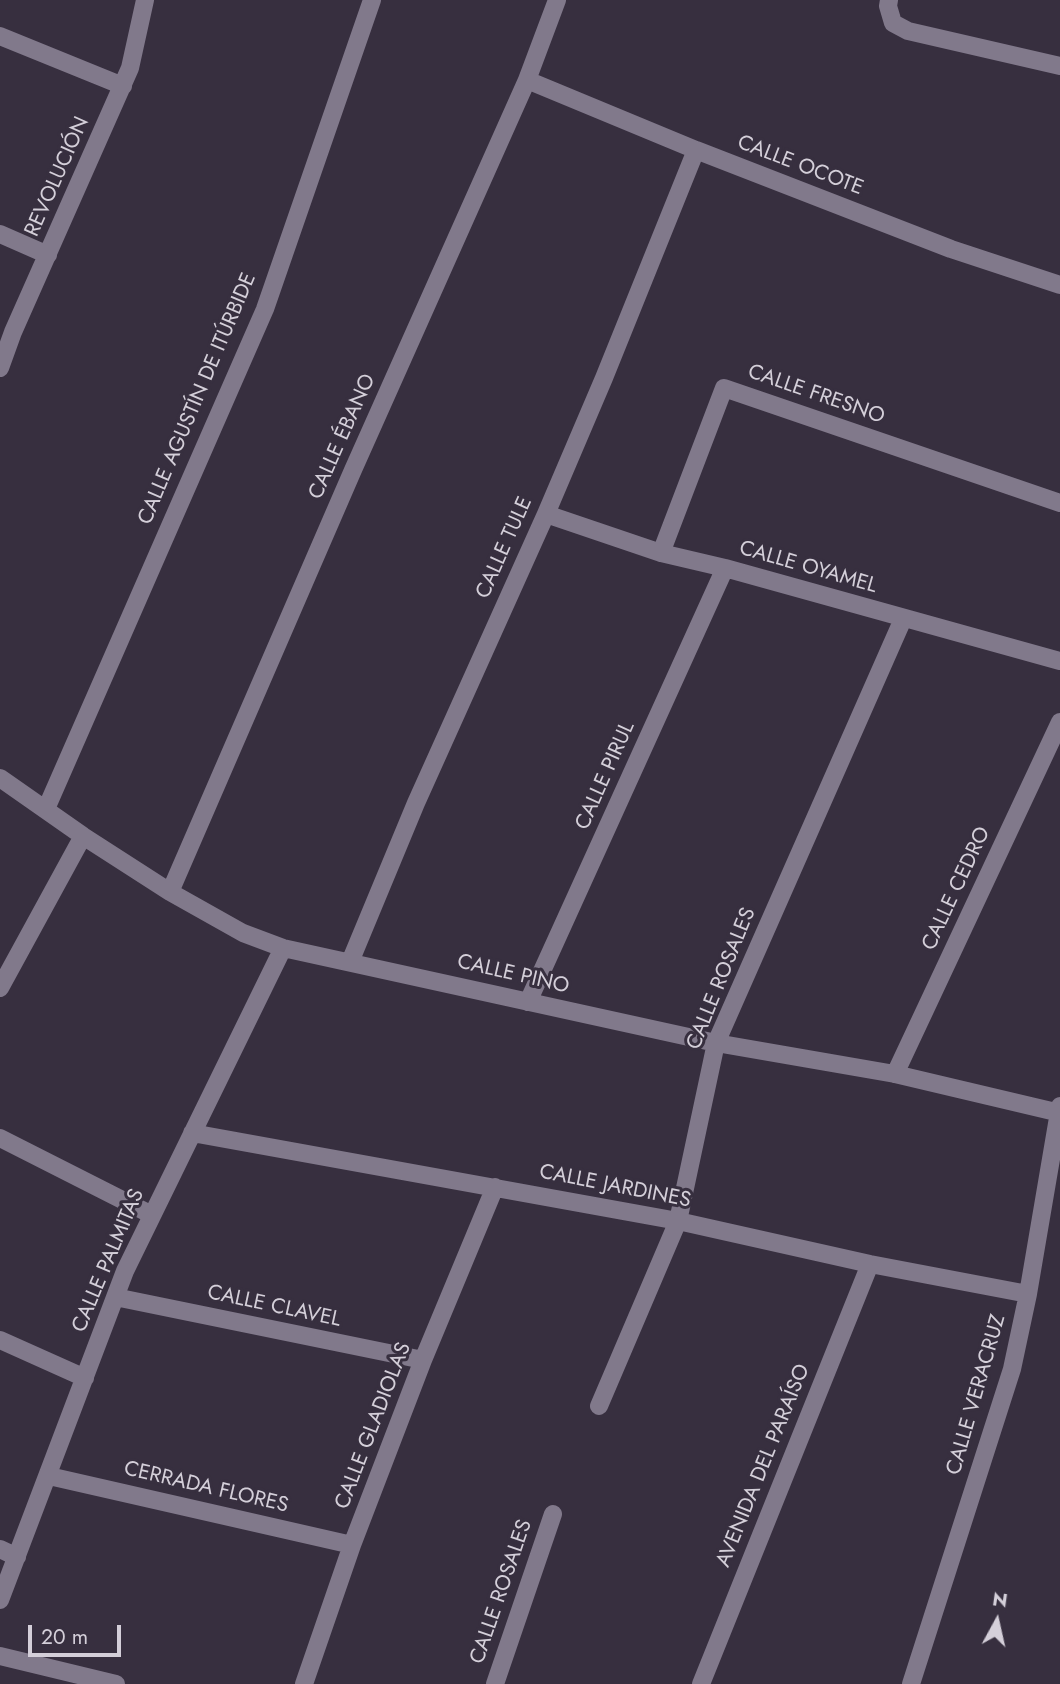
<!DOCTYPE html>
<html>
<head>
<meta charset="utf-8">
<style>
  body { margin:0 }
  #map { position:relative; width:1060px; height:1684px; overflow:hidden; background:#372f3f; font-family:Jost,sans-serif }
  canvas { display:block }
  .north { position:absolute; left:962px; top:1586px; width:70px; height:70px; -webkit-text-stroke:5px #372f3f; paint-order:stroke; rotate:8deg; font-size:19px; font-weight:700; line-height:28px; text-align:center; color:#d4cfd9 }
  .north::after { content:''; display:block; margin:auto; width:24px; height:32px; background:#d4cfd9; clip-path:polygon(50% 0,100% 100%,50% 72%,0 100%) }
  .scale { position:absolute; left:28px; top:1625px; width:93px; height:32px; box-sizing:border-box; border:4px solid #d4cfd9; border-top:0; padding-left:9px; font-size:21px; line-height:24px; white-space:nowrap; color:#d4cfd9; -webkit-text-stroke:5px #372f3f; paint-order:stroke }
</style>
</head>
<body>
<div id="map">
<canvas width="1060" height="1684"></canvas>
<div class="north">N</div>
<div class="scale">20 m</div>
</div>
<script>
const context = document.querySelector('canvas').getContext('2d');
context.lineJoin = 'round';
function toPath(rows) {
  const path = new Path2D();
  for (const r of rows) {
    path.moveTo(r[0], r[1]);
    for (let i = 2; i < r.length; i += 2) path.lineTo(r[i], r[i + 1]);
  }
  return path;
}
function trace(path, color, width, dash) {
  context.strokeStyle = color;
  context.lineWidth = width;
  context.lineCap = dash ? 'butt' : 'round';
  context.setLineDash(dash || []);
  context.stroke(path);
}
function drawText(font, color, halo, rows, align = 'center') {
  context.font = font + ' Jost,sans-serif';
  context.lineWidth = 6;
  context.setLineDash([]);
  context.textBaseline = 'middle';
  context.strokeStyle = halo;
  context.fillStyle = color;
  for (const [text, x, y, turn = 0] of rows) {
    context.save();
    context.translate(x, y);
    context.rotate((+turn || 0) * Math.PI / 180);
    context.textAlign = isNaN(turn) ? turn : align;
    if (halo) context.strokeText(text, 0, 0);
    context.fillText(text, 0, 0);
    context.restore();
  }
}
trace(toPath([
  [889,0,888,6,893,23,908,31,1060,66],
  [0,36,123,86],
  [527,80,696,150,951,249,1060,285],
  [0,234,48,255],
  [0,368,13,332,130,68,145,0],
  [546,514,661,553,725,568,1060,661],
  [661,553,724,388,1060,503],
  [0,778,83,836,170,892,243,933,283,948,716,1043,895,1074,1060,1113],
  [46,809,265,309,372,0],
  [170,892,353,470,527,80,557,0],
  [350,962,416,803,546,514,604,378,696,150],
  [0,988,83,836],
  [528,1002,725,568],
  [895,1074,1060,722],
  [192,1133,678,1221,870,1264,1028,1294],
  [0,1138,152,1215],
  [115,1297,423,1360],
  [0,1340,85,1378],
  [599,1406,678,1221,716,1043,903,619],
  [49,1476,352,1545],
  [0,1549,17,1557],
  [0,1600,125,1271,283,948],
  [0,1656,116,1684],
  [304,1684,352,1545,423,1360,495,1187],
  [495,1684,553,1514],
  [701,1684,870,1264],
  [911,1684,1012,1369,1028,1294,1060,1106]
]), '#81798b', 18);
drawText('21px', '#d4cfd9', '#372f3f', [
  ["CALLE OCOTE",800,166,21],
  ["REVOLUCIÓN",58,177,-66],
  ["CALLE FRESNO",816,395,19],
  ["CALLE AGUSTÍN DE ITÚRBIDE",198,399,-67],
  ["CALLE ÉBANO",343,437,-66],
  ["CALLE TULE",505,548,-66],
  ["CALLE OYAMEL",808,568,16],
  ["CALLE PIRUL",606,776,-66],
  ["CALLE CEDRO",957,889,-65],
  ["CALLE PINO",513,975,13],
  ["CALLE ROSALES",722,979,-68],
  ["CALLE JARDINES",615,1187,11],
  ["CALLE PALMITAS",109,1261,-67],
  ["CALLE CLAVEL",274,1307,12],
  ["CALLE VERACRUZ",977,1395,-74],
  ["CALLE GLADIOLAS",374,1426,-69],
  ["AVENIDA DEL PARAÍSO",764,1466,-68],
  ["CERRADA FLORES",206,1488,13],
  ["CALLE ROSALES",502,1592,-71]
]);
</script>
</body>
</html>
